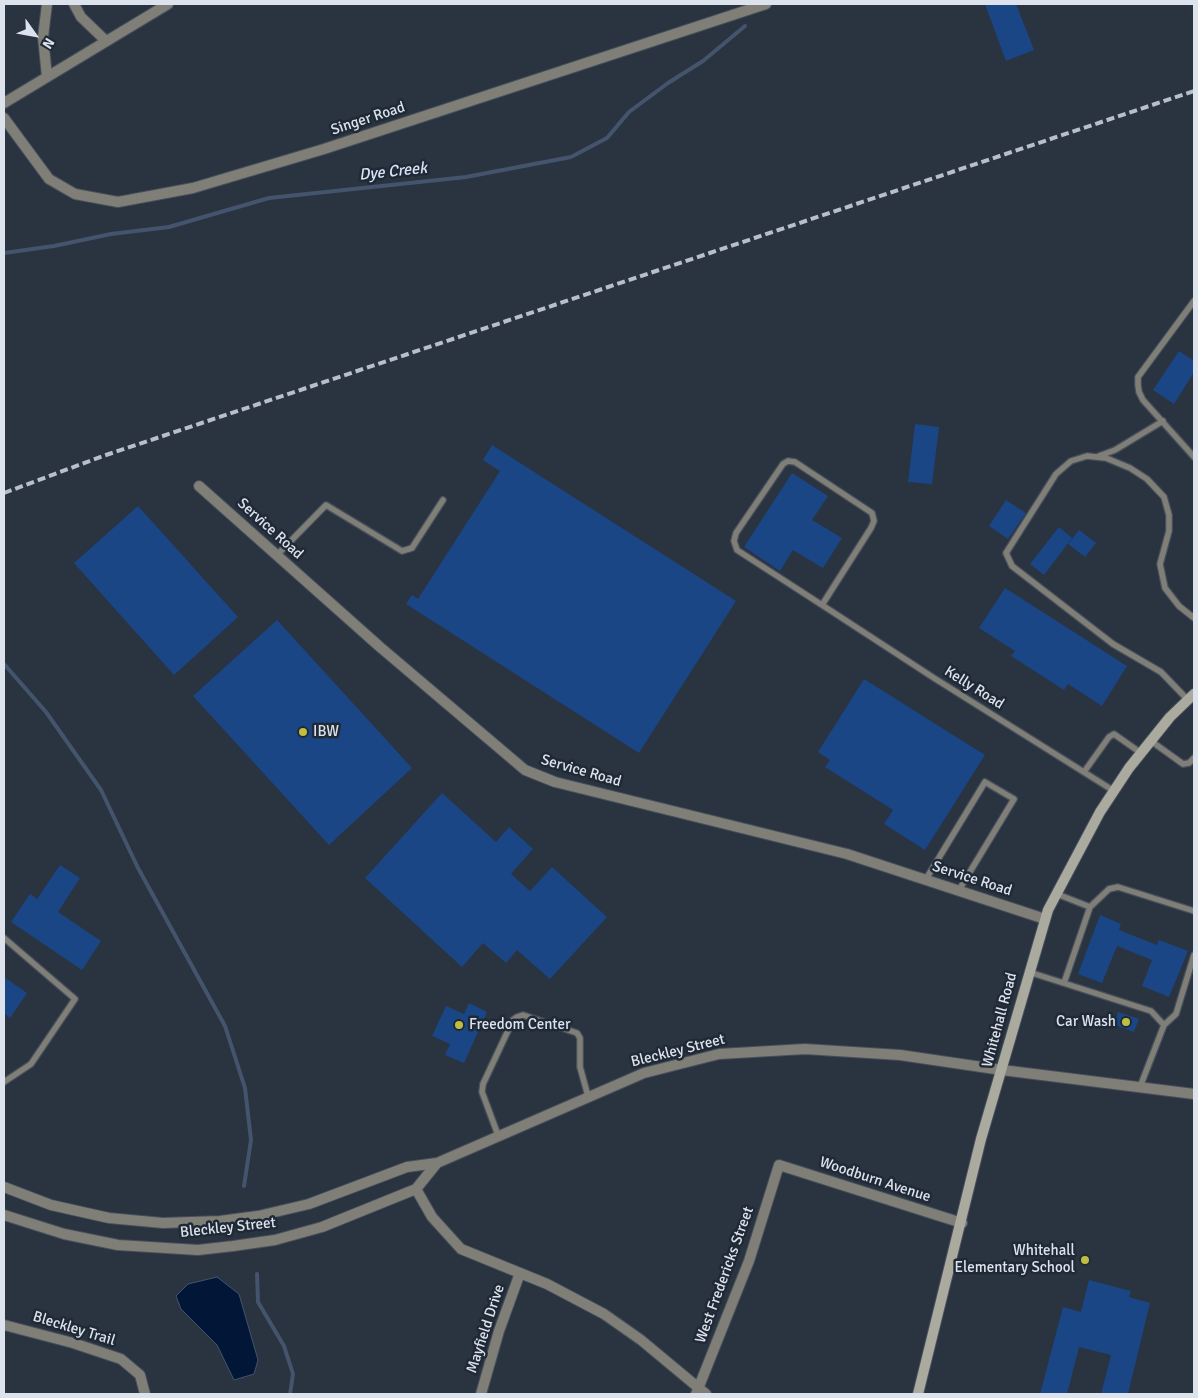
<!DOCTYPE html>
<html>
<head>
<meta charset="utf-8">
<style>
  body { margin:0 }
  #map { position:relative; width:1198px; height:1398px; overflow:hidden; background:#2a3340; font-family:Signika,sans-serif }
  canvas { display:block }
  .frame { position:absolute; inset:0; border:5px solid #dde3ec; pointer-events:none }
  .north { position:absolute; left:10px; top:10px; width:50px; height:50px; -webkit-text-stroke:4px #202936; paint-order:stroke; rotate:122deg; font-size:14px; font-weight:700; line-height:20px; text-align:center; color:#dde3ec }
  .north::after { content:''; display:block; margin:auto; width:18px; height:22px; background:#dde3ec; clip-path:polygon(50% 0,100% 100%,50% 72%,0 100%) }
</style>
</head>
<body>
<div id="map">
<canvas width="1198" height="1398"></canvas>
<div class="frame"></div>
<div class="north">N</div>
</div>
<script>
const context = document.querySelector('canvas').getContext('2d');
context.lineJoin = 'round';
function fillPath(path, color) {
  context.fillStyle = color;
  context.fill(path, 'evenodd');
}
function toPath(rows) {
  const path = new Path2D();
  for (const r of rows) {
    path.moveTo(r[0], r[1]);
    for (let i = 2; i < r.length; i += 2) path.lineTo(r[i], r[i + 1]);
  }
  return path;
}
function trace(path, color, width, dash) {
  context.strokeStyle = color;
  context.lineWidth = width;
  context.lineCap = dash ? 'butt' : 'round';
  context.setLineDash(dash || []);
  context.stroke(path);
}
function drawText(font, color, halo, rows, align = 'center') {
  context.font = font + ' Signika,sans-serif';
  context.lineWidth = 5;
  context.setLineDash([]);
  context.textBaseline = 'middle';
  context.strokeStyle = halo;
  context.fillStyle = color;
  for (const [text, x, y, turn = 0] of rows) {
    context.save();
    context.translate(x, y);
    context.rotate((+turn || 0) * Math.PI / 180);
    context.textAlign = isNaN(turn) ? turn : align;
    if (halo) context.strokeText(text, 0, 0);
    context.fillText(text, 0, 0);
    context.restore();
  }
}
const water = toPath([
  [217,1277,239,1294,258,1360,254,1374,234,1380,217,1345,181,1309,176,1296,188,1284,217,1277]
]);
fillPath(water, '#021637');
trace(water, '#44546d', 1);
trace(toPath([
  [4,253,54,246,111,234,169,227,269,198,466,177,571,157,607,138,629,112,668,83,703,61,745,26],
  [4,664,46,712,101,790,138,868,225,1026,245,1088,251,1140,244,1186],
  [257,1274,258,1302,284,1346,293,1374,290,1394]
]), '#44546d', 4);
fillPath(toPath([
  [985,4,1016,4,1034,50,1006,61],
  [1179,351,1194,361,1194,372,1174,404,1153,390],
  [915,424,939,427,932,484,908,482],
  [492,445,736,601,639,753,406,604,412,595,418,599,500,471,483,460],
  [792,473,828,496,812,520,842,538,823,568,793,550,780,571,744,547],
  [1006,500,1026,513,1008,539,989,526],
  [138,506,238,617,174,675,74,563],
  [1059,527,1072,538,1044,575,1030,564],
  [1079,530,1096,543,1085,557,1068,544],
  [1005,588,1127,666,1102,706,1068,684,1064,690,1011,656,1015,651,979,628],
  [277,620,412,768,329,845,193,696],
  [864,679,985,755,925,850,884,824,893,810,825,767,830,760,818,752],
  [442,793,496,842,509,827,533,849,511,874,530,891,552,867,607,917,550,979,517,950,506,963,483,943,462,967,365,878],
  [60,865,80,878,58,912,101,941,82,970,11,922,30,894,37,899],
  [1100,915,1121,924,1119,930,1157,945,1159,940,1188,951,1169,997,1142,986,1152,960,1117,946,1102,983,1078,974],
  [4,977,27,993,10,1018,4,1013],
  [469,1003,487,1012,464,1063,445,1055,450,1044,432,1036,446,1006,464,1014],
  [1118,1012,1139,1019,1134,1032,1114,1025],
  [1089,1280,1131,1291,1129,1297,1150,1303,1128,1394,1101,1394,1111,1355,1079,1347,1067,1394,1040,1394,1063,1307,1081,1312]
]), '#1a4685');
const service = toPath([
  [1194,301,1138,377,1138,385,1139,392,1143,400,1194,457],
  [1099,456,1115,450,1163,421],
  [277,555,326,505,402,551,412,548,443,500],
  [822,605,871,528,874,521,872,513,795,462,788,461,783,464,736,533,734,541,737,550,822,605,934,678,1114,791],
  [1188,700,1161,672,1113,644,1012,566,1006,553,1056,474,1071,461,1087,456,1106,458,1130,468,1147,479,1164,497,1169,515,1169,531,1160,564,1165,588,1179,606,1194,618],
  [1151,741,1183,764,1189,763,1194,758],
  [1084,772,1109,737,1114,734,1141,753],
  [926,879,985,782,1014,799,959,890],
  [1057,894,1090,907,1064,983],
  [1090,907,1109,889,1118,887,1194,911],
  [4,938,75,999,31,1064,4,1082],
  [1029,972,1151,1011,1164,1025,1140,1087],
  [1164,1025,1176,1014,1194,955],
  [498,1135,482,1092,483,1084,513,1020,517,1017,523,1015,577,1033,580,1038,580,1067,588,1096]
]);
const minor = toPath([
  [47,4,43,37,47,77],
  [74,4,81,17,106,41],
  [4,103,168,4],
  [4,118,49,179,75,194,118,202,193,188,324,149,766,4],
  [199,486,380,647,525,770,555,782,847,854,1045,919],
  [416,1189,432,1217,461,1249,547,1284,604,1314,641,1340,706,1394],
  [4,1325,73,1343,121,1359,140,1375,145,1394],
  [481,1394,499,1331,520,1273],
  [696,1394,749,1261,779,1165,962,1223]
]);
const tertiary = toPath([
  [4,1187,51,1205,109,1218,163,1223,220,1221,258,1216,309,1204,407,1167,437,1163,644,1073,719,1054,805,1049,900,1055,1002,1070,1194,1094],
  [4,1215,64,1234,118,1245,198,1250,233,1246,275,1240,322,1227,416,1189,437,1163]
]);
const secondary = toPath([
  [918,1394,981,1139,1048,910,1100,812,1129,768,1170,717,1194,694]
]);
trace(service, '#474f5c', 8);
trace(minor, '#474f5c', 12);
trace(tertiary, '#474f5c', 12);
trace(secondary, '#474f5c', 12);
trace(service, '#7f7f77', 5.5);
trace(minor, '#7f7f77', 10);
trace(tertiary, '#7f7f77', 10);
trace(secondary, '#aaab9e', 10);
trace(toPath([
  [4,493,103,456,1194,91]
]), '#b9bfc9', 4, [8, 4]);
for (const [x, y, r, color] of [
  [303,732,5,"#bebf42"],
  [1126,1022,5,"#bebf42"],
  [459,1025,5,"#bebf42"],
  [1085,1260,5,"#bebf42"]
]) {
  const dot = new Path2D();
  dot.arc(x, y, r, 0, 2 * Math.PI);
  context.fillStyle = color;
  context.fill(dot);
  trace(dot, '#202936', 2);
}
drawText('15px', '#dde3ec', '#202936', [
  ["Singer Road",368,119,-18],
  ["Service Road",270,529,42],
  ["Kelly Road",974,688,32],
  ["Service Road",581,771,16],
  ["Service Road",972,879,18],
  ["Whitehall Road",1000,1020,-75],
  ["Bleckley Street",678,1051,-14],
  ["Woodburn Avenue",875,1180,18],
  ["Bleckley Street",228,1228,-6],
  ["West Fredericks Street",725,1275,-70],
  ["Bleckley Trail",74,1329,17],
  ["Mayfield Drive",486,1329,-72]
]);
drawText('15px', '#dde3ec', '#202936', [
  ["IBW",313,732],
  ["Car Wash",1116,1022,"right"],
  ["Freedom Center",469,1025],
  ["Whitehall",1075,1251,"right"],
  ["Elementary School",1075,1268,"right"]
], 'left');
drawText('italic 16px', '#d8e5f8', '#202936', [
  ["Dye Creek",393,172,-6]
]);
</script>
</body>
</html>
